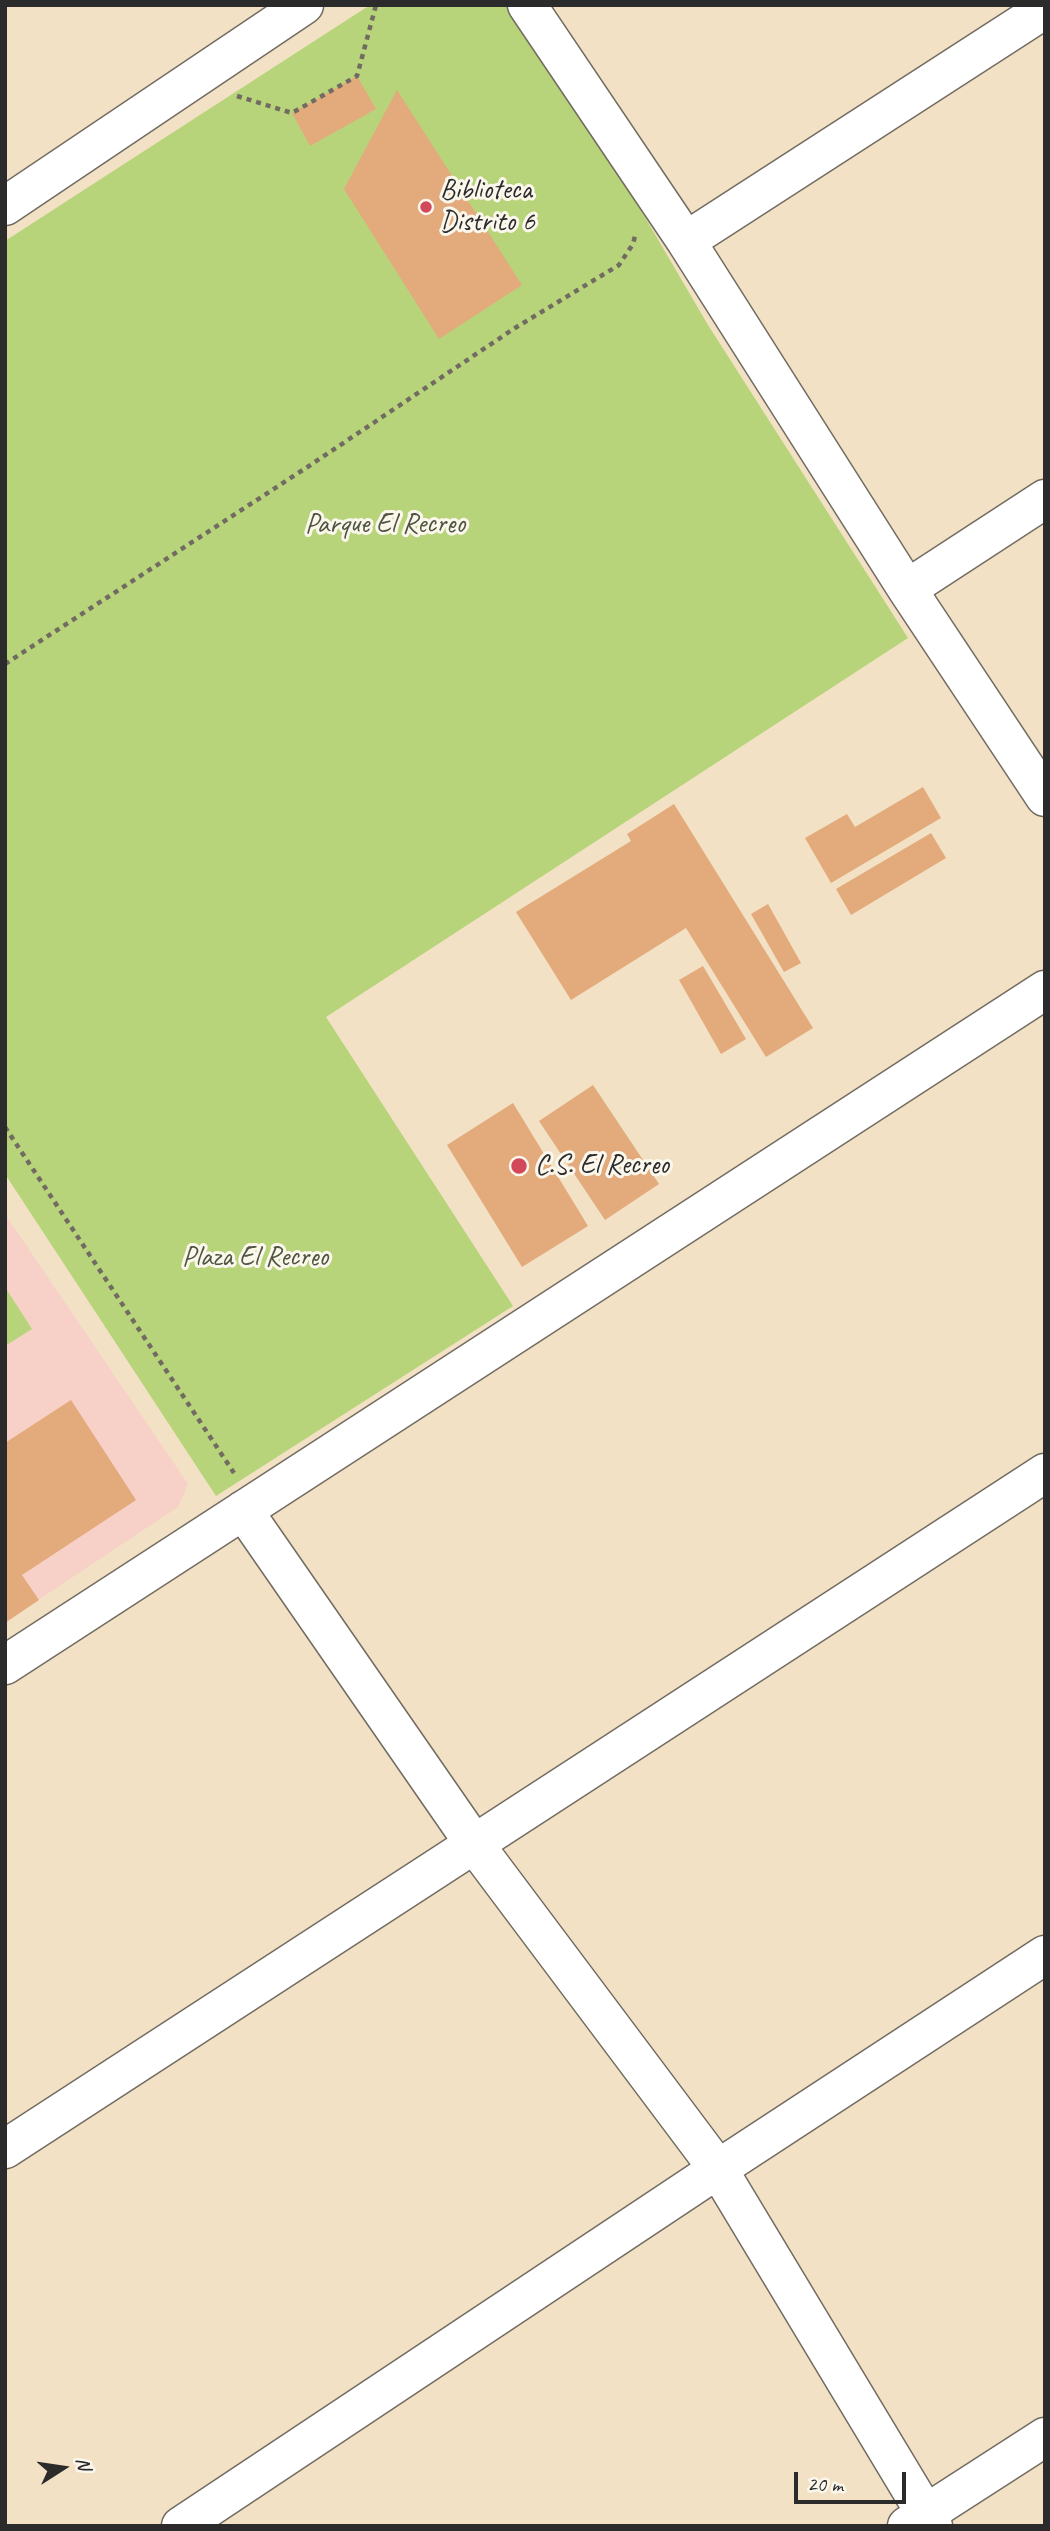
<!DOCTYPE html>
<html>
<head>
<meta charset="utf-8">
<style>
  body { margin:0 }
  #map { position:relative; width:1050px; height:2531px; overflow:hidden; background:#f2e1c4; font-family:Caveat,sans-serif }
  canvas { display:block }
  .frame { position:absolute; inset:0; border:7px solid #2b2b2b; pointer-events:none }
  .north { position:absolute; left:28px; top:2433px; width:70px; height:70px; -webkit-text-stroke:5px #fbf7ec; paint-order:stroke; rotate:78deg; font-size:19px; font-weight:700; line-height:28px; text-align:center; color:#2b2b2b }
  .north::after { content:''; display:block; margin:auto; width:24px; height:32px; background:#2b2b2b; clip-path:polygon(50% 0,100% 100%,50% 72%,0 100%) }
  .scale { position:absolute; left:794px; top:2472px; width:112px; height:32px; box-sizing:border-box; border:4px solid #2b2b2b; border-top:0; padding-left:9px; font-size:21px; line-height:24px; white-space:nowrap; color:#2b2b2b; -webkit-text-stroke:5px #fbf7ec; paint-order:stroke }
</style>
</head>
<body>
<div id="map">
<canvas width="1050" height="2531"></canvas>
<div class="frame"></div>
<div class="north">N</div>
<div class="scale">20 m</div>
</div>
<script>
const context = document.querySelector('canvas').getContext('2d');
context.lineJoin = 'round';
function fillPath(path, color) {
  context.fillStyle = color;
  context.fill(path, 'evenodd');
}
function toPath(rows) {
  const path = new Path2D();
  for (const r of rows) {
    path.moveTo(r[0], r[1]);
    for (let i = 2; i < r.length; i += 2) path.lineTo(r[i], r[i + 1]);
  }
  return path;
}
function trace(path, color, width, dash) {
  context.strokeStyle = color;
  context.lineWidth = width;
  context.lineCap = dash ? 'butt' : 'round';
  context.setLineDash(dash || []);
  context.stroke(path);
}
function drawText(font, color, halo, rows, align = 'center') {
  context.font = font + ' Caveat,sans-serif';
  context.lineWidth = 6;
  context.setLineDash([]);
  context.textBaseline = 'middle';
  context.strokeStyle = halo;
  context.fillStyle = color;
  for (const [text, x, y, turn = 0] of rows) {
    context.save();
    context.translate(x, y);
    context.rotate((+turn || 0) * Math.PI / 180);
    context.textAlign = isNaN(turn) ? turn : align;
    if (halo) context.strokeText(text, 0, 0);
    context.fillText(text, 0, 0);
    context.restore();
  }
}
fillPath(toPath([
  [5,1214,188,1484,178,1507,5,1622]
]), '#f7d1c7');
fillPath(toPath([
  [370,5,521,5,708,325,908,638,326,1017,513,1306,216,1496,5,1174,5,241],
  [5,1287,32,1329,5,1346]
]), '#b8d47a');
fillPath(toPath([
  [357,76,376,109,310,146,292,113],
  [397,90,522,285,439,339,344,189],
  [923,787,941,818,831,883,805,838,847,814,855,827],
  [674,804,813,1028,766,1057,686,928,571,1000,516,912,631,841,627,834],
  [931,833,946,858,851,915,836,889],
  [768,904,801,963,784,972,751,914],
  [703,966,746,1039,721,1054,679,980],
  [593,1085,659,1184,605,1220,539,1121],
  [513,1103,588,1226,522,1267,447,1145],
  [71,1400,136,1500,22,1575,39,1600,5,1623,5,1443]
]), '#e3aa7c');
const minor = toPath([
  [527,5,686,241,907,589,1045,797],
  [5,206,304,5],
  [686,241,1045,9],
  [907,589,1045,499],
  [243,1510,475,1845,718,2169,933,2526],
  [5,1665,1045,990],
  [5,2149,1045,1473],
  [181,2526,718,2169,1045,1955],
  [907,2526,1045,2437]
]);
trace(minor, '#716b61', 41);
trace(toPath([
  [237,96,292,113,357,76,376,5],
  [5,664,309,466,515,328,619,265,633,244,635,236],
  [5,1127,234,1473]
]), '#716b61', 4.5, [5, 5]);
trace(minor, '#fff', 38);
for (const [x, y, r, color] of [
  [426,207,7,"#d1495b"],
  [519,1166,9,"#d1495b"]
]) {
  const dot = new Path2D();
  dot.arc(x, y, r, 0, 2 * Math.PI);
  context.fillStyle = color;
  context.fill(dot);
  trace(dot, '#fbf7ec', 2.5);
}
drawText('28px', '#2b2b2b', '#fbf7ec', [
  ["Biblioteca",440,191],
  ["Distrito 6",440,223],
  ["C.S. El Recreo",535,1166]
], 'left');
drawText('28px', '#4e553f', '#fbf7ec', [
  ["Parque El Recreo",385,525],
  ["Plaza El Recreo",255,1258]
]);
</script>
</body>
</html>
